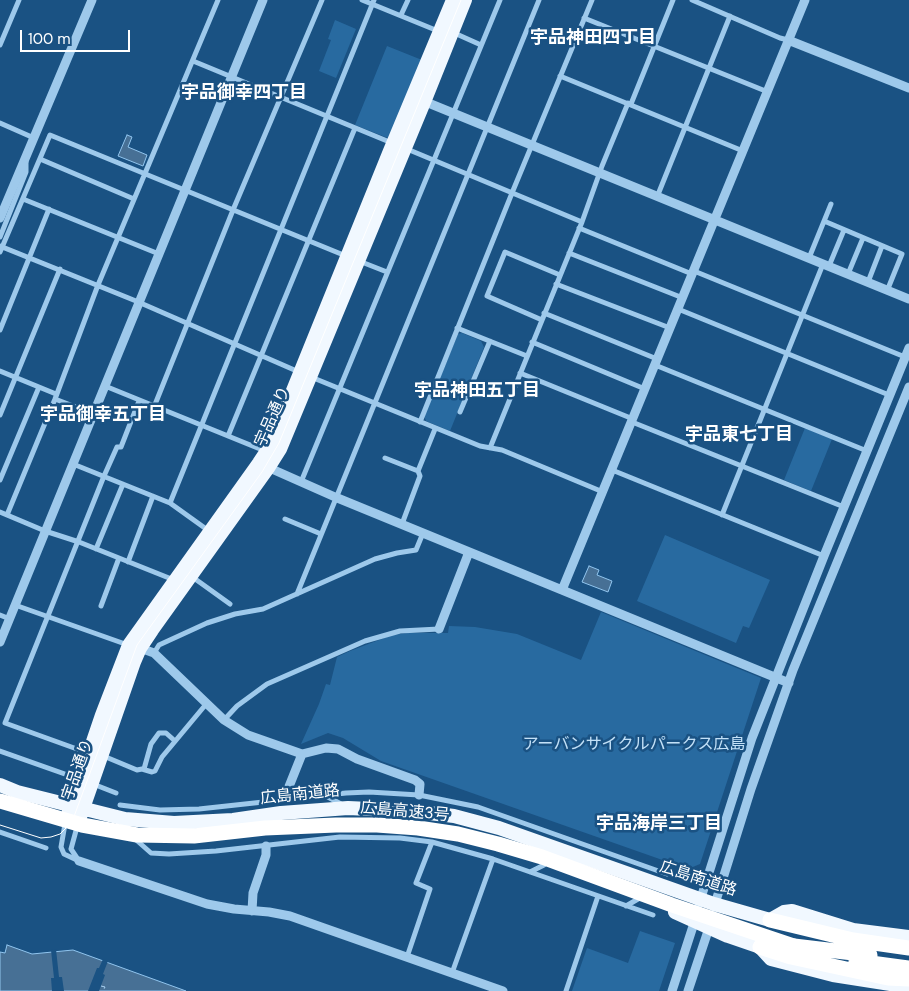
<!DOCTYPE html>
<html>
<head>
<meta charset="utf-8">
<style>
  body { margin:0 }
  #map { position:relative; width:909px; height:991px; overflow:hidden; background:#1a5283; font-family:"DM Sans",sans-serif }
  canvas { display:block }
  .scale { position:absolute; left:20px; top:30px; width:110px; height:22px; box-sizing:border-box; border:2px solid #fff; border-top:0; padding-left:6px; font-size:15px; line-height:18px; white-space:nowrap; color:#fff; -webkit-text-stroke:4px #1a5283; paint-order:stroke }
</style>
</head>
<body>
<div id="map">
<canvas width="909" height="991"></canvas>
<div class="scale">100 m</div>
</div>
<script>
const context = document.querySelector('canvas').getContext('2d');
context.lineJoin = 'round';
function fillPath(path, color) {
  context.fillStyle = color;
  context.fill(path, 'evenodd');
}
function toPath(rows) {
  const path = new Path2D();
  for (const r of rows) {
    path.moveTo(r[0], r[1]);
    for (let i = 2; i < r.length; i += 2) path.lineTo(r[i], r[i + 1]);
  }
  return path;
}
function trace(path, color, width, dash) {
  context.strokeStyle = color;
  context.lineWidth = width;
  context.lineCap = dash ? 'butt' : 'round';
  context.setLineDash(dash || []);
  context.stroke(path);
}
function drawText(font, color, halo, rows, align = 'center') {
  context.font = font + ' "DM Sans","Noto Sans JP",sans-serif';
  context.lineWidth = 5;
  context.setLineDash([]);
  context.textBaseline = 'middle';
  context.strokeStyle = halo;
  context.fillStyle = color;
  for (const [text, x, y, turn = 0] of rows) {
    context.save();
    context.translate(x, y);
    context.rotate((+turn || 0) * Math.PI / 180);
    context.textAlign = isNaN(turn) ? turn : align;
    if (halo) context.strokeText(text, 0, 0);
    context.fillText(text, 0, 0);
    context.restore();
  }
}
fillPath(toPath([
  [335,20,356,29,336,78,319,71,331,40,328,39],
  [387,46,422,60,391,136,388,138,355,125],
  [462,333,481,341,484,347,450,431,426,421,424,416,458,334],
  [805,428,832,439,811,491,784,480],
  [665,535,770,580,749,628,743,626,736,643,637,601],
  [601,612,761,678,700,864,688,869,381,761,343,738,328,733,301,744,319,704,326,684,330,685,337,657,350,651,392,635,408,633,448,633,449,626,475,627,517,634,581,660],
  [640,931,675,943,659,991,572,991,587,948,628,963]
]), '#286aa0');
const water = toPath([
  [127,135,132,137,128,147,147,155,143,166,118,156,127,135],
  [589,566,599,570,597,575,612,581,608,592,582,582,589,566],
  [7,945,32,954,73,950,186,991,0,991,0,952,5,953,7,945]
]);
fillPath(water, '#477095');
trace(water, '#91c5ee', 1);
fillPath(toPath([
  [56,949,59,977,62,977,64,991,52,991,51,978,54,978,51,950],
  [103,959,108,961,103,974,105,975,99,991,88,991,97,968,99,968]
]), '#1a5283');
trace(toPath([
  [101,986,105,987,103,991]
]), '#aad2f3', 1, [6, 5]);
trace(toPath([
  [362,0,438,31],
  [692,0,780,38,788,40],
  [401,15,408,0],
  [584,18,768,92],
  [452,32,481,45],
  [0,45,19,0],
  [193,61,392,143],
  [560,76,743,151],
  [631,104,673,0],
  [0,123,34,138],
  [407,149,582,222],
  [40,159,134,199],
  [657,197,730,16],
  [23,199,159,254],
  [824,221,902,254,887,291],
  [579,228,692,274],
  [0,237,26,172,26,162],
  [0,246,136,301,299,372],
  [0,252,50,135,346,256],
  [569,253,683,298],
  [809,258,831,204],
  [359,261,387,272],
  [829,266,844,230],
  [694,271,905,357],
  [848,274,863,238],
  [868,282,882,246],
  [556,284,670,328],
  [678,309,889,395],
  [544,313,657,359],
  [542,320,487,296,505,252,560,275],
  [457,328,527,356],
  [0,330,49,209],
  [532,342,645,389],
  [655,365,867,451],
  [0,371,56,394],
  [520,373,633,419],
  [311,377,480,446,502,450,603,492],
  [105,386,265,451],
  [55,399,94,414],
  [154,407,233,210,322,0],
  [460,412,490,341],
  [0,415,60,269],
  [420,422,512,193,592,0],
  [632,422,844,507],
  [228,436,355,128],
  [490,448,582,222,602,166,628,103],
  [385,458,418,471],
  [73,464,170,503,209,531],
  [612,470,824,556],
  [0,480,39,387],
  [301,482,500,0],
  [170,503,374,0],
  [0,512,45,531,79,542,174,580],
  [7,515,55,399,98,285,218,0],
  [722,515,823,264],
  [285,519,321,534],
  [402,524,420,476,418,471,435,429],
  [96,549,123,484],
  [128,562,153,496],
  [191,576,230,604],
  [297,594,539,0],
  [15,605,128,645],
  [101,606,119,558],
  [0,615,10,619],
  [154,653,159,645,207,623,235,614,263,609,375,559,397,553,416,550,423,533],
  [224,720,237,706,267,684,365,641,400,631,439,629],
  [0,751,79,779],
  [88,753,5,723,104,476,117,447,121,447,139,401],
  [101,755,137,770,142,769,152,772,155,771,162,757,207,703],
  [144,769,151,744,159,733,166,733,175,741],
  [93,784,116,793],
  [324,795,343,805],
  [120,805,160,810,199,809,346,793,369,792,419,795,478,807,667,874],
  [65,824,61,847,64,854,79,861],
  [77,827,71,849,79,861],
  [0,832,46,848],
  [134,838,151,853,169,854,216,851,340,837,400,838,432,842,493,859,653,915],
  [530,872,544,865],
  [626,906,638,899],
  [407,957,430,889,416,883,432,842],
  [452,973,493,859],
  [566,991,598,896]
]), '#9ec9eb', 5);
trace(toPath([
  [788,40,909,88],
  [421,100,909,299],
  [0,218,92,0],
  [265,466,335,497,789,683],
  [562,590,805,0],
  [439,629,469,552],
  [0,642,263,0],
  [140,648,154,653,224,720,248,735,302,754,326,748,338,749,357,759,415,780,420,784,419,795],
  [288,798,288,789,302,754],
  [79,861,207,904,234,909,269,912,290,916,503,991],
  [699,904,752,738,824,556,909,348],
  [714,907,751,789,793,670,909,387],
  [252,911,253,893,266,855,266,846],
  [672,991,696,917],
  [688,991,711,922]
]), '#9ec9eb', 9);
trace(toPath([
  [0,785,17,792,125,819,174,823,233,820,281,813,348,808,413,811,454,816,499,828,714,904,770,920,784,912,792,911,853,930,909,937],
  [68,815,102,715,129,645,259,463,271,445,390,151,453,0],
  [80,817,134,662,140,648,152,630,268,468,280,449,424,102,465,0],
  [675,912,728,936,760,947,771,959,833,975,909,987]
]), '#f1f8ff', 14);
trace(toPath([
  [770,920,853,940,909,948],
  [794,946,870,955],
  [760,947,791,957,888,978,909,979],
  [856,961,909,968]
]), '#fff', 15);
trace(toPath([
  [0,825,41,838,51,837,60,834,72,822,137,645,262,472,279,443,461,0]
]), '#fff', 1);
trace(toPath([
  [0,801,82,825,137,835,194,836,265,828,336,825,377,825,418,828,458,834,498,844,542,857,672,905,794,946]
]), '#fff', 15);
drawText('16px', '#fff', '#1a5283', [
  ["宇品通り",273,417,-66],
  ["宇品通り",78,770,-71],
  ["広島南道路",300,795,-6],
  ["広島高速3号",405,812,5],
  ["広島南道路",698,879,18]
]);
drawText('16px', '#c3e1f8', '#1a5283', [
  ["アーバンサイクルパークス広島",634,745]
]);
drawText('bold 18px', '#fff', '#1a5283', [
  ["宇品神田四丁目",593,38],
  ["宇品御幸四丁目",244,93],
  ["宇品神田五丁目",477,391],
  ["宇品御幸五丁目",103,415],
  ["宇品東七丁目",739,435],
  ["宇品海岸三丁目",659,824]
]);
</script>
</body>
</html>
